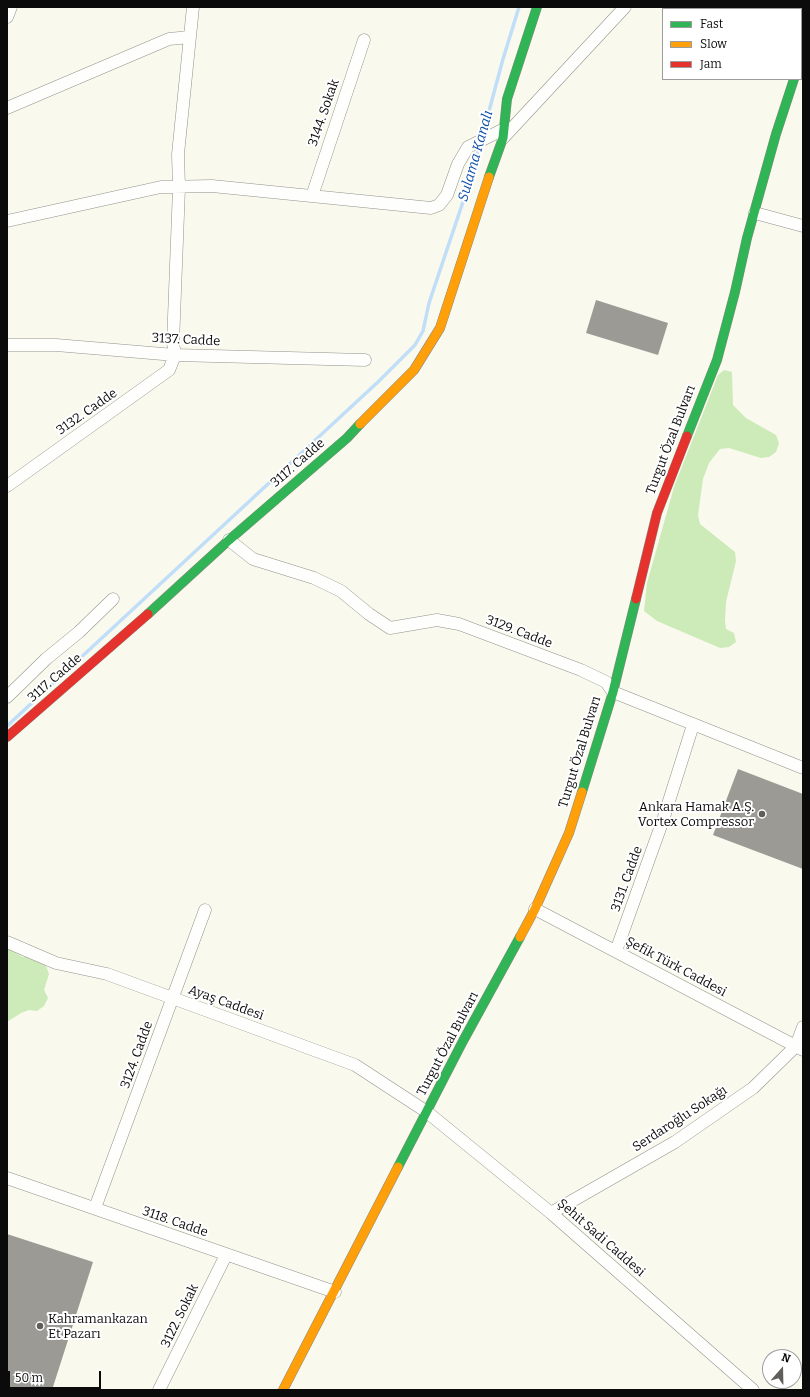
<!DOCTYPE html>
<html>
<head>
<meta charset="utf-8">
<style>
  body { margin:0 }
  #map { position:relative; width:810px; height:1397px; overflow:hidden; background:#faf9ed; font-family:Bitter,serif }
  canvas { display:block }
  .frame { position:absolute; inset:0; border:8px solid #0b0b0b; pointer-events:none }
  .legend { position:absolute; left:662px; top:8px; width:140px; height:72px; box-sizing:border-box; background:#fff; border:1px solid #9d9d9d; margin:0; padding:5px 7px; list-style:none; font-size:12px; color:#0b0b0b }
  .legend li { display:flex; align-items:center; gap:8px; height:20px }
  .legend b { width:20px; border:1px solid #9d9d9d }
  .north { position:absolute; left:762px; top:1349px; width:40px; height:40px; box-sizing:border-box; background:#fff; border:1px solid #9d9d9d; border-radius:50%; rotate:20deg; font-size:11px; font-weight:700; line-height:16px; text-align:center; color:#0b0b0b }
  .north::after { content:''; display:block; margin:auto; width:14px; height:18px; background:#5f5e5a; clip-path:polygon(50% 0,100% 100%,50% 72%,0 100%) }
  .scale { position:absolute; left:8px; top:1371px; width:93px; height:18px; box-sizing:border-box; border:2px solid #0b0b0b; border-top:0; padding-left:5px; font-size:12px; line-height:14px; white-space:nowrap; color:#0b0b0b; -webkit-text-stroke:3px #fff; paint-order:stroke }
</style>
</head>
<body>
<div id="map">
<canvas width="810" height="1397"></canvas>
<div class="frame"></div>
<ul class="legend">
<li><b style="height:5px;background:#30b455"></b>Fast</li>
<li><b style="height:5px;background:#ff9f0a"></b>Slow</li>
<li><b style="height:5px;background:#e5322d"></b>Jam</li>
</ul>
<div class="north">N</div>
<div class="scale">50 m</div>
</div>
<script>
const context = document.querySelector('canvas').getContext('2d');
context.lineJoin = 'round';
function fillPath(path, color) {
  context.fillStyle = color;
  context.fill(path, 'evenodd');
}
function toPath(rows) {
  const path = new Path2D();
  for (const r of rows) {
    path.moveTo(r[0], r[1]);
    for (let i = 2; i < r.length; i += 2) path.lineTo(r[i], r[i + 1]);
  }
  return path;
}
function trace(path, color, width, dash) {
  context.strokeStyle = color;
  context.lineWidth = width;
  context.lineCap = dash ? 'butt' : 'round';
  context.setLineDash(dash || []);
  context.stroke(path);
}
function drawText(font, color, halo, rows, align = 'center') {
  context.font = font + ' Bitter,serif';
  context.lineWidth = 4;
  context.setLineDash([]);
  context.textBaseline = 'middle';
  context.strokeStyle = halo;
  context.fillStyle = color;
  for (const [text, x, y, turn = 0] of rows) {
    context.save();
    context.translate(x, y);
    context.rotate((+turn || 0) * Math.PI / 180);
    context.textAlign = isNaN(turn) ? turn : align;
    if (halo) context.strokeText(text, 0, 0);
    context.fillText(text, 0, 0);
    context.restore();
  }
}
fillPath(toPath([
  [724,370,732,372,733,405,746,418,776,435,779,443,776,452,769,457,761,458,729,448,720,449,709,463,703,479,698,515,700,524,735,552,736,561,726,602,725,621,726,629,734,633,736,642,729,647,720,648,657,621,644,611,647,583,674,487,718,375],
  [7,948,23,957,31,957,40,959,46,966,49,974,44,990,48,998,44,1006,37,1011,29,1010,21,1013,7,1022]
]), '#ccebb8');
trace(toPath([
  [482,137,503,59,519,7],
  [7,726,379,381,415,345,423,331,429,303,468,187,480,145]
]), '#c0def8', 3.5);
fillPath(toPath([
  [596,300,668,323,658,355,586,333],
  [738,769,803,794,803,869,713,835],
  [7,1234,93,1262,52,1390,7,1390]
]), '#9c9a94');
const street = toPath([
  [7,17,11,7],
  [7,108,169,39,190,37],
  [503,138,625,7],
  [312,196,364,40],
  [755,213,803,226],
  [7,221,161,187,212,186,431,208,439,205,447,195,458,164,468,147,504,129],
  [7,345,56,345,175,355,365,360],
  [7,486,169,370,175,355,173,343,179,188,178,154,193,7],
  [229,540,253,559,314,578,341,591,369,614,390,628,437,620,459,624,581,670,606,682,613,692,803,768],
  [7,697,46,659,79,632,113,599],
  [535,909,803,1050],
  [7,942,56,963,107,974,355,1065,427,1112,551,1213,753,1390],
  [616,951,663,820,693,725],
  [7,1178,335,1292],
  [95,1208,205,910],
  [551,1213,675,1142,753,1088,796,1046,803,1027],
  [159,1390,226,1255]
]);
const fast = toPath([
  [801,57,803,49],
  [489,177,503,138,507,99,537,7],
  [687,436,717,360,735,292,747,238,776,134,794,79],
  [148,614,229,540,347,438,360,424],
  [582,792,613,692,636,599],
  [398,1167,463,1041,520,937]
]);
const slow = toPath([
  [360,424,414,370,440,328,489,177],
  [520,937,535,909,569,833,582,792],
  [283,1390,398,1167]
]);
const jam = toPath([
  [636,599,657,513,687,436],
  [7,737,148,614]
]);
trace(street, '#93928d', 13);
trace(fast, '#898983', 10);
trace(slow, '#898983', 10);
trace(jam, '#898983', 10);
trace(street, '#fefefc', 12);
trace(fast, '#30b455', 9);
trace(slow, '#ff9f0a', 9);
trace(jam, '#e5322d', 9);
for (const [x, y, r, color] of [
  [762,814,4,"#5f5e5a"],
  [40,1326,4,"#5f5e5a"]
]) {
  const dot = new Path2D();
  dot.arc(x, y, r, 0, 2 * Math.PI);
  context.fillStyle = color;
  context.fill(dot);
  trace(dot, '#fff', 1.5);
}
drawText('13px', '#0b0b0b', '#fff', [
  ["3144. Sokak",324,113,-71],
  ["3137. Cadde",186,340,3],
  ["3132. Cadde",87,412,-35],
  ["Turgut Özal Bulvarı",671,440,-69],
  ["3117. Cadde",298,463,-41],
  ["3129. Cadde",519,632,21],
  ["3117. Cadde",55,678,-41],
  ["Turgut Özal Bulvarı",580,752,-73],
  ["3131. Cadde",627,879,-70],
  ["Şefik Türk Caddesi",676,967,28],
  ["Ayaş Caddesi",226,1003,20],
  ["Turgut Özal Bulvarı",448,1044,-62],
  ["3124. Cadde",137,1055,-70],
  ["Serdaroğlu Sokağı",680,1119,-33],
  ["3118. Cadde",175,1222,19],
  ["Şehit Sadi Caddesi",601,1238,41],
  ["3122. Sokak",180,1316,-64]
]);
drawText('13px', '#0b0b0b', '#fff', [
  ["Ankara Hamak A.Ş.",754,807],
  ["Vortex Compressor",754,822],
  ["Kahramankazan",48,1319,"left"],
  ["Et Pazarı",48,1334,"left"]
], 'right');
drawText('italic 14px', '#094ea7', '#fff', [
  ["Sulama Kanalı",476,156,-74]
]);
</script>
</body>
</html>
